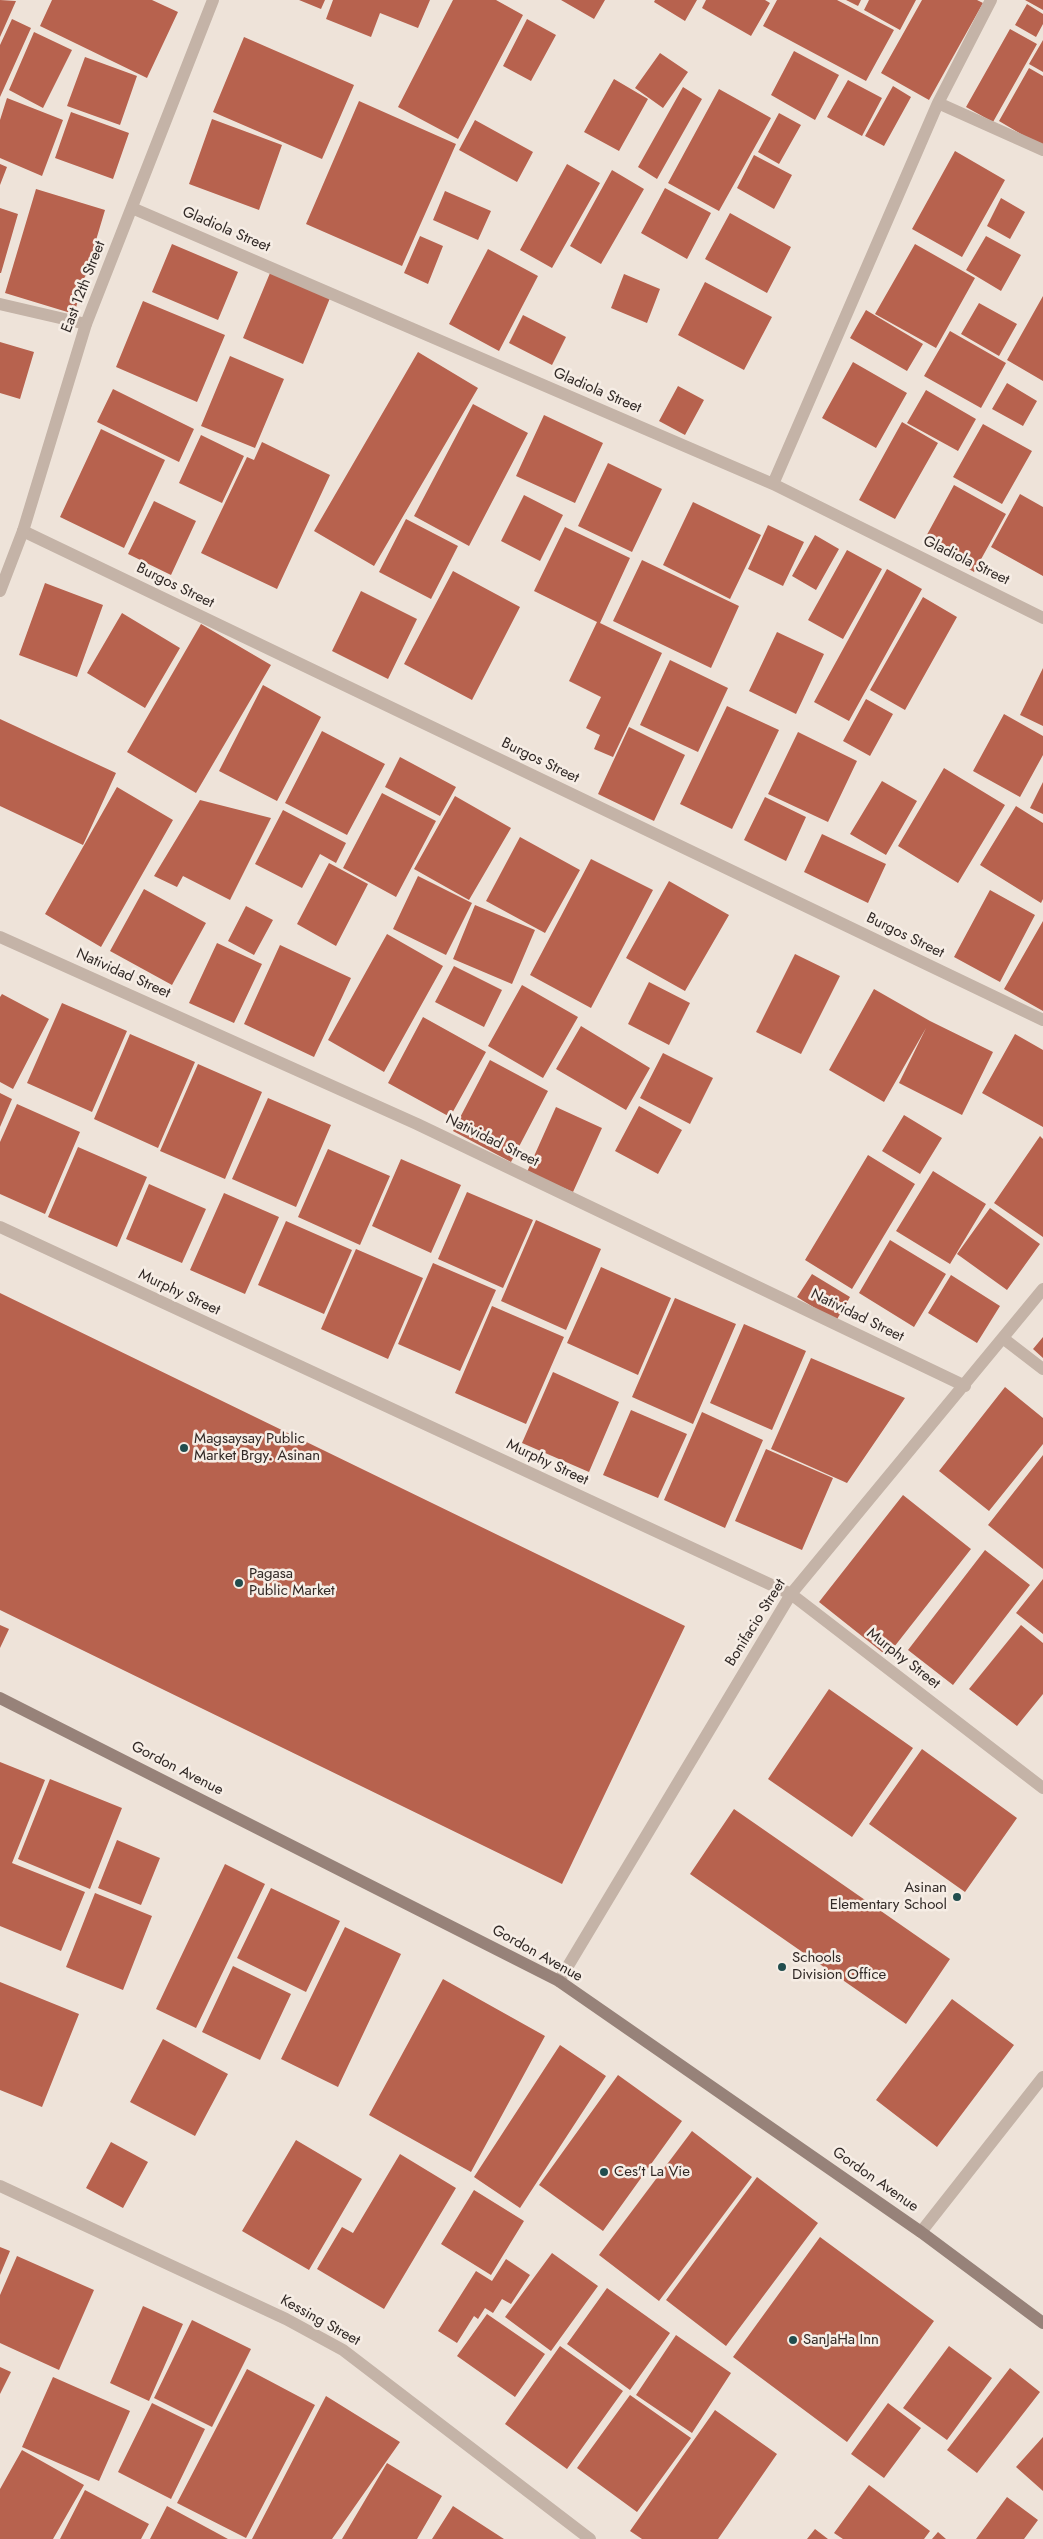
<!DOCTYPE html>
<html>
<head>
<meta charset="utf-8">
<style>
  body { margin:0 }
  canvas { display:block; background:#eee3d9 }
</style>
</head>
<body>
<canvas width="1043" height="2539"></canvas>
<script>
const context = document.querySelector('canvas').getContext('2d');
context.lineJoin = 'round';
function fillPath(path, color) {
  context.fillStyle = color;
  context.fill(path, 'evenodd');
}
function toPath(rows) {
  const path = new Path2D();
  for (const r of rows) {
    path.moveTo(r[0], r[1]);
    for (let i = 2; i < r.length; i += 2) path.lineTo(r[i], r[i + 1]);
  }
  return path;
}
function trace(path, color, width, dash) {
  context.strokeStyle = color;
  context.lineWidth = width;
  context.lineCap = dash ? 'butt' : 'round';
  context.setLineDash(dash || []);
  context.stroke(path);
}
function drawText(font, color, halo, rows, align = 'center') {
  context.font = font + ' Jost,sans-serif';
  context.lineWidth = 5;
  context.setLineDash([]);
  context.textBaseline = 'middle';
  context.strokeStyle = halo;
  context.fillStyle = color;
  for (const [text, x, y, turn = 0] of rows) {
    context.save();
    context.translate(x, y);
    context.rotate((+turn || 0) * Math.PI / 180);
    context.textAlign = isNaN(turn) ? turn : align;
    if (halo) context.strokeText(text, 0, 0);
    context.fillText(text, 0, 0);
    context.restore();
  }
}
fillPath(toPath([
  [0,0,16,1,0,37],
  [52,0,152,0,178,12,147,78,40,26],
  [299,0,325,0,321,9],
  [333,0,430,0,418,28,380,13,371,37,326,19],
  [453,0,496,0,523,15,458,139,398,107],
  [561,0,605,0,594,19],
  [655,0,697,0,685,21,654,2],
  [706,0,765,0,770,3,751,36,702,8],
  [777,0,837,0,894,30,866,81,763,26],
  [846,0,861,0,858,6],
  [869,0,916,0,900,30,864,10],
  [922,0,977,0,983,3,929,100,881,73],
  [1025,0,1043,0,1043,10],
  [1027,4,1043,14,1043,24,1036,37,1015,25],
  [12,19,31,28,0,97,0,45],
  [527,19,556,35,531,81,503,66],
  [1010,29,1037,44,993,122,966,107],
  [34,32,72,50,43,108,9,90],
  [244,37,354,85,322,159,213,112],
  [1043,40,1043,72,1029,64],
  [794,51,839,75,815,120,771,95],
  [660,53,688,72,663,108,635,88],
  [85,57,137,76,120,125,67,106],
  [1029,68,1043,76,1043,147,999,121],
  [614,79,648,99,619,151,584,132],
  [848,80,882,98,862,136,827,117],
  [893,86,911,97,884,146,865,136],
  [683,87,702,99,657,179,638,167],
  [719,89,771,118,719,211,668,183],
  [7,98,63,120,42,176,0,158,0,120],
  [359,101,456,144,402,266,306,224],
  [71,112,129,133,113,179,55,158],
  [779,113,801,125,779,164,758,152],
  [212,119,282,145,259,210,189,184],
  [475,120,533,152,517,182,459,150],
  [955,151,1005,180,962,257,912,229],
  [754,155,792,175,774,209,737,188],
  [0,164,7,167,0,185],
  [567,164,600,183,552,268,520,250],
  [612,170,644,189,601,264,570,246],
  [665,188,711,213,687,259,641,233],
  [36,189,105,210,74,314,5,293],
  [445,191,491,211,478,240,433,220],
  [1001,198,1025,212,1010,239,987,226],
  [0,208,18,214,1,273,0,273],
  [730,213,791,247,767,293,705,259],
  [420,236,443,246,428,284,404,273],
  [986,236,1021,255,1001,291,966,270],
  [172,244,238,272,218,320,152,292],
  [915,244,975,278,936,348,875,314],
  [488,249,538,276,499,351,449,324],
  [270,273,330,298,303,364,243,338],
  [624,274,660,289,647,323,611,308],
  [705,282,772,317,744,370,678,335],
  [1043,296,1043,381,1007,360],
  [143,301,225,335,197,402,116,367],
  [979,303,1017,324,999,356,961,334],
  [866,310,923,344,907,371,850,338],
  [523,315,566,337,552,365,509,343],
  [950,331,1006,363,981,408,924,376],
  [0,342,34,352,20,399,0,393],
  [418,352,478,388,374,566,314,531],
  [230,356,284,379,255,448,201,426],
  [853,362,907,393,876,448,822,418],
  [1007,383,1037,401,1023,426,992,409],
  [678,386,704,400,685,435,659,421],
  [113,389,194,429,179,462,97,422],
  [926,390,976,419,958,451,907,423],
  [473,404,528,433,469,546,414,516],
  [544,415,603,443,575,503,516,476],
  [902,422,938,443,895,519,859,500],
  [983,424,1032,451,1002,504,953,477],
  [101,429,165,460,124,548,60,517],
  [201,435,244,456,222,503,179,483],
  [262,442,330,475,277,589,201,553,247,457,254,460],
  [608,463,662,489,632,552,578,526],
  [954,485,1006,514,974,572,923,542],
  [1020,494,1043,507,1043,576,991,547],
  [524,495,563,515,540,561,501,541],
  [154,501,196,521,171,575,128,554],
  [693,502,761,535,730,599,663,565],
  [406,519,458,546,431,599,379,572],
  [768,525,804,542,783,586,748,569],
  [565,527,630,558,600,623,662,653,613,757,594,749,600,735,586,728,601,697,569,681,597,622,534,591],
  [815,535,839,549,816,590,792,576],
  [847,550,882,569,843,639,808,620],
  [642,560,739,606,711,668,613,621],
  [887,569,922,589,849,721,814,702],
  [453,571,520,607,472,700,404,664],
  [45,583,103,605,77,677,19,655],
  [361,591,417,619,388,679,332,651],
  [923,597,957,617,905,710,870,690],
  [122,613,180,648,145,708,87,673],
  [201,624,271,665,196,793,127,752],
  [777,632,824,654,796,714,749,691],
  [670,660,728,688,698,752,640,725],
  [1043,668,1043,726,1020,715],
  [263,685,321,717,277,801,219,771],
  [866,699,893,714,870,756,843,741],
  [727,706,779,730,732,829,680,804],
  [1004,714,1043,736,1043,755,1020,797,973,771],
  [0,719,116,773,83,845,0,806],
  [629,727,685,755,654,821,598,794],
  [322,731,385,764,347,835,285,803],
  [798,732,857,761,828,822,768,794],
  [400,757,456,787,440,816,385,787],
  [944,768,1005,805,958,883,898,846],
  [882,781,917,801,886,855,850,834],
  [1043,782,1043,814,1030,808],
  [117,787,173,820,101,947,45,914],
  [382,793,436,821,396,897,343,868],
  [455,796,511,828,469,900,414,869],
  [765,797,806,817,786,861,744,840],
  [200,800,271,818,230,900,183,876,177,887,154,876],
  [1016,806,1043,823,1043,899,1041,903,980,865],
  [283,810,346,843,336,863,320,854,302,888,255,864],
  [822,834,886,864,868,903,804,872],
  [520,837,580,870,545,933,486,901],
  [591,859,653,890,591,1008,530,975],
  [329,863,368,884,336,946,297,924],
  [418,876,472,903,446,955,393,929],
  [669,881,729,915,685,991,626,958],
  [144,889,206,923,172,985,110,951],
  [990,890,1035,915,1000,982,954,957],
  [475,905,535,930,512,984,453,959],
  [246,906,273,920,254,955,228,941],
  [1043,921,1043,1011,1004,989],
  [387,934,443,966,384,1072,328,1040],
  [217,943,262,964,234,1023,189,1003],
  [280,945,351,978,314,1057,244,1024],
  [795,954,840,976,801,1054,756,1032],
  [454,966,502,990,484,1027,435,1002],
  [649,982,690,1003,669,1045,628,1024],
  [522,985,578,1017,543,1078,488,1046],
  [874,989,930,1021,993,1052,962,1115,899,1083,926,1028,884,1102,829,1070],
  [2,994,49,1019,13,1089,0,1082,0,997],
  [62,1003,127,1031,92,1112,27,1083],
  [423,1017,486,1052,450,1117,388,1083],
  [581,1026,650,1068,626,1110,556,1069],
  [130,1034,195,1062,158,1148,94,1119],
  [1015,1034,1043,1050,1043,1127,982,1093],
  [663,1053,713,1078,690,1124,640,1098],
  [490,1060,548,1091,511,1162,453,1131],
  [198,1064,262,1092,225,1179,160,1151],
  [0,1093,12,1099,0,1127],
  [268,1098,331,1125,296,1207,232,1179],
  [17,1104,80,1132,45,1214,0,1194,0,1142],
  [639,1106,682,1130,658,1174,615,1151],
  [556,1107,602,1128,573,1192,527,1172],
  [904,1115,942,1138,920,1174,882,1151],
  [1040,1136,1043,1139,1043,1237,994,1203],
  [78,1147,147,1177,117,1247,48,1217],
  [328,1149,390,1176,360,1245,298,1217],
  [868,1155,915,1184,852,1289,805,1260],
  [401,1159,461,1185,431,1253,372,1226],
  [933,1171,986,1204,950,1264,896,1231],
  [149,1184,206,1209,182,1263,126,1239],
  [467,1192,533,1220,503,1288,438,1259],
  [224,1193,279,1217,245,1294,190,1270],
  [990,1208,1040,1244,1007,1290,957,1254],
  [536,1220,601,1249,566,1330,501,1301],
  [286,1221,352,1250,324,1314,258,1285],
  [890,1240,946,1274,914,1327,859,1293],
  [356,1249,423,1278,388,1359,321,1329],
  [433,1263,496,1290,460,1371,398,1344],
  [601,1267,671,1298,638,1375,567,1343],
  [812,1274,850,1297,836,1321,797,1297],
  [951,1275,1000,1306,977,1343,928,1313],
  [0,1293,685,1626,562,1884,0,1610],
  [675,1298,736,1324,693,1424,632,1397],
  [492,1306,564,1337,526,1424,455,1393],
  [744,1324,806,1351,772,1430,710,1403],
  [1043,1337,1043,1358,1033,1349],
  [811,1358,905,1398,847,1483,771,1449],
  [553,1372,619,1402,589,1472,522,1443],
  [1005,1387,1043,1418,1043,1444,989,1511,939,1471],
  [631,1410,687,1434,658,1498,603,1475],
  [702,1412,763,1440,725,1528,664,1500],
  [766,1449,833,1478,802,1550,735,1521],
  [1043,1455,1043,1569,988,1525],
  [903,1495,971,1549,887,1656,819,1602],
  [985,1550,1030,1585,953,1685,908,1650],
  [1043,1579,1043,1634,1016,1613],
  [0,1625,9,1629,0,1648],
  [1021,1625,1043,1643,1043,1694,1017,1726,969,1689],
  [829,1689,913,1748,852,1837,768,1779],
  [922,1749,1017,1818,965,1892,869,1824],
  [0,1762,45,1780,12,1863,85,1892,61,1951,0,1926],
  [50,1779,122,1808,90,1889,18,1859],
  [734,1809,950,1959,906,2024,690,1874],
  [117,1840,160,1858,141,1905,98,1888],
  [225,1864,265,1884,196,2028,156,2009],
  [271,1888,340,1921,306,1992,237,1958],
  [95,1893,152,1916,123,1990,66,1967],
  [345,1927,401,1954,338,2087,281,2059],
  [233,1966,291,1994,260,2060,202,2032],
  [443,1979,545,2036,471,2172,369,2115],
  [0,1982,79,2014,42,2107,0,2090],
  [952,1999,1014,2045,937,2147,876,2100],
  [163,2039,228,2074,195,2136,130,2102],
  [560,2045,606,2076,520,2208,474,2177],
  [618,2075,682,2121,603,2231,539,2185],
  [692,2131,752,2177,659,2301,599,2255],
  [296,2140,362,2179,309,2270,242,2231],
  [111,2142,148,2162,123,2208,86,2188],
  [400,2154,456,2188,384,2309,317,2269,342,2227,353,2233],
  [757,2177,818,2223,726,2346,666,2300],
  [474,2190,524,2221,491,2275,441,2244],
  [820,2237,934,2321,847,2442,733,2357],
  [0,2247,10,2251,0,2275],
  [552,2253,598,2286,551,2351,505,2317],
  [17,2256,94,2290,59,2370,0,2343,0,2295],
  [506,2259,530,2275,511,2304,502,2299,493,2313,485,2308,478,2319,474,2316,457,2343,438,2331,476,2271,492,2281],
  [607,2288,670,2333,630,2390,567,2344],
  [143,2306,183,2324,149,2401,110,2383],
  [487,2314,545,2354,515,2397,457,2356],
  [192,2320,251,2349,212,2427,154,2398],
  [676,2335,731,2373,692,2433,636,2395],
  [560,2346,623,2391,567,2469,505,2424],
  [949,2346,992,2378,947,2440,903,2408],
  [0,2367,11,2372,0,2394],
  [1010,2368,1040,2392,977,2473,947,2450],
  [247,2369,315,2405,246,2538,177,2503],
  [53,2377,130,2411,99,2481,22,2447],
  [630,2395,691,2438,637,2512,577,2468],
  [326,2396,400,2442,332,2539,252,2539],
  [152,2403,205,2429,171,2499,118,2472],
  [888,2403,921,2428,884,2478,851,2454],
  [715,2410,777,2454,718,2539,642,2539,630,2531],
  [1043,2437,1043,2491,1016,2467],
  [22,2450,84,2485,53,2539,0,2539,0,2489],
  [387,2463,442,2496,417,2539,342,2539],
  [869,2485,930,2531,924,2539,843,2539,834,2533],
  [85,2490,149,2524,141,2539,60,2539],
  [1007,2497,1038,2520,1024,2539,976,2539],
  [167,2506,228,2539,150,2539],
  [453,2506,504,2539,432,2539],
  [815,2529,828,2539,807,2539],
  [938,2532,946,2539,932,2539]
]), '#b7624e');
trace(toPath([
  [921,2232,1043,2077]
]), '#c4b3a7', 12);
trace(toPath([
  [938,103,1043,150],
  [132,208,773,484,1043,618],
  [0,304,86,324],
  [773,484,938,103,991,0],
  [23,531,1043,1020],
  [0,937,417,1124,965,1386],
  [0,1227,791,1594,1043,1788],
  [1004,1339,1043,1369],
  [559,1981,791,1594,1043,1289],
  [0,2186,286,2319,343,2350,590,2539]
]), '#c4b3a7', 12);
trace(toPath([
  [0,591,23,531,86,324,213,0]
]), '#c4b3a7', 12);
trace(toPath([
  [0,1698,559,1981,921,2232,1043,2323]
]), '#978279', 12);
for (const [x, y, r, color] of [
  [184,1448,5,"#214d4e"],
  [239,1583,5,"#214d4e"],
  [957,1897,5,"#214d4e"],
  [782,1967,5,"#214d4e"],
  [604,2172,5,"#214d4e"],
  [793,2340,5,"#214d4e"]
]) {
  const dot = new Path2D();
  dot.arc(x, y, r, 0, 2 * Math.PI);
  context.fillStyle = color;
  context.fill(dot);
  trace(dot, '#f6ede5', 2);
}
drawText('15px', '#312926', '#f6ede5', [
  ["Gladiola Street",226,230,23],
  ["East 12th Street",84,287,-69],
  ["Gladiola Street",597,391,23],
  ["Gladiola Street",966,561,26],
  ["Burgos Street",175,586,26],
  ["Burgos Street",540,761,26],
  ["Burgos Street",905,936,26],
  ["Natividad Street",123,974,24],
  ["Natividad Street",492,1141,26],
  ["Murphy Street",179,1293,25],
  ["Natividad Street",857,1316,26],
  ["Murphy Street",547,1463,25],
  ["Bonifacio Street",756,1623,-58],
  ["Murphy Street",903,1659,38],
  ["Gordon Avenue",177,1769,27],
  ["Gordon Avenue",537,1954,29],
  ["Gordon Avenue",875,2180,35],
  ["Kessing Street",320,2321,29]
]);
drawText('15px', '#312926', '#f6ede5', [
  ["Magsaysay Public",194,1439],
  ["Market Brgy. Asinan",194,1456],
  ["Pagasa",249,1574],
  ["Public Market",249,1591],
  ["Asinan",947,1888,"right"],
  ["Elementary School",947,1905,"right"],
  ["Schools",792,1958],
  ["Division Office",792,1975],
  ["Ces't La Vie",614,2172],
  ["SanJaHa Inn",803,2340]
], 'left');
</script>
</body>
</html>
